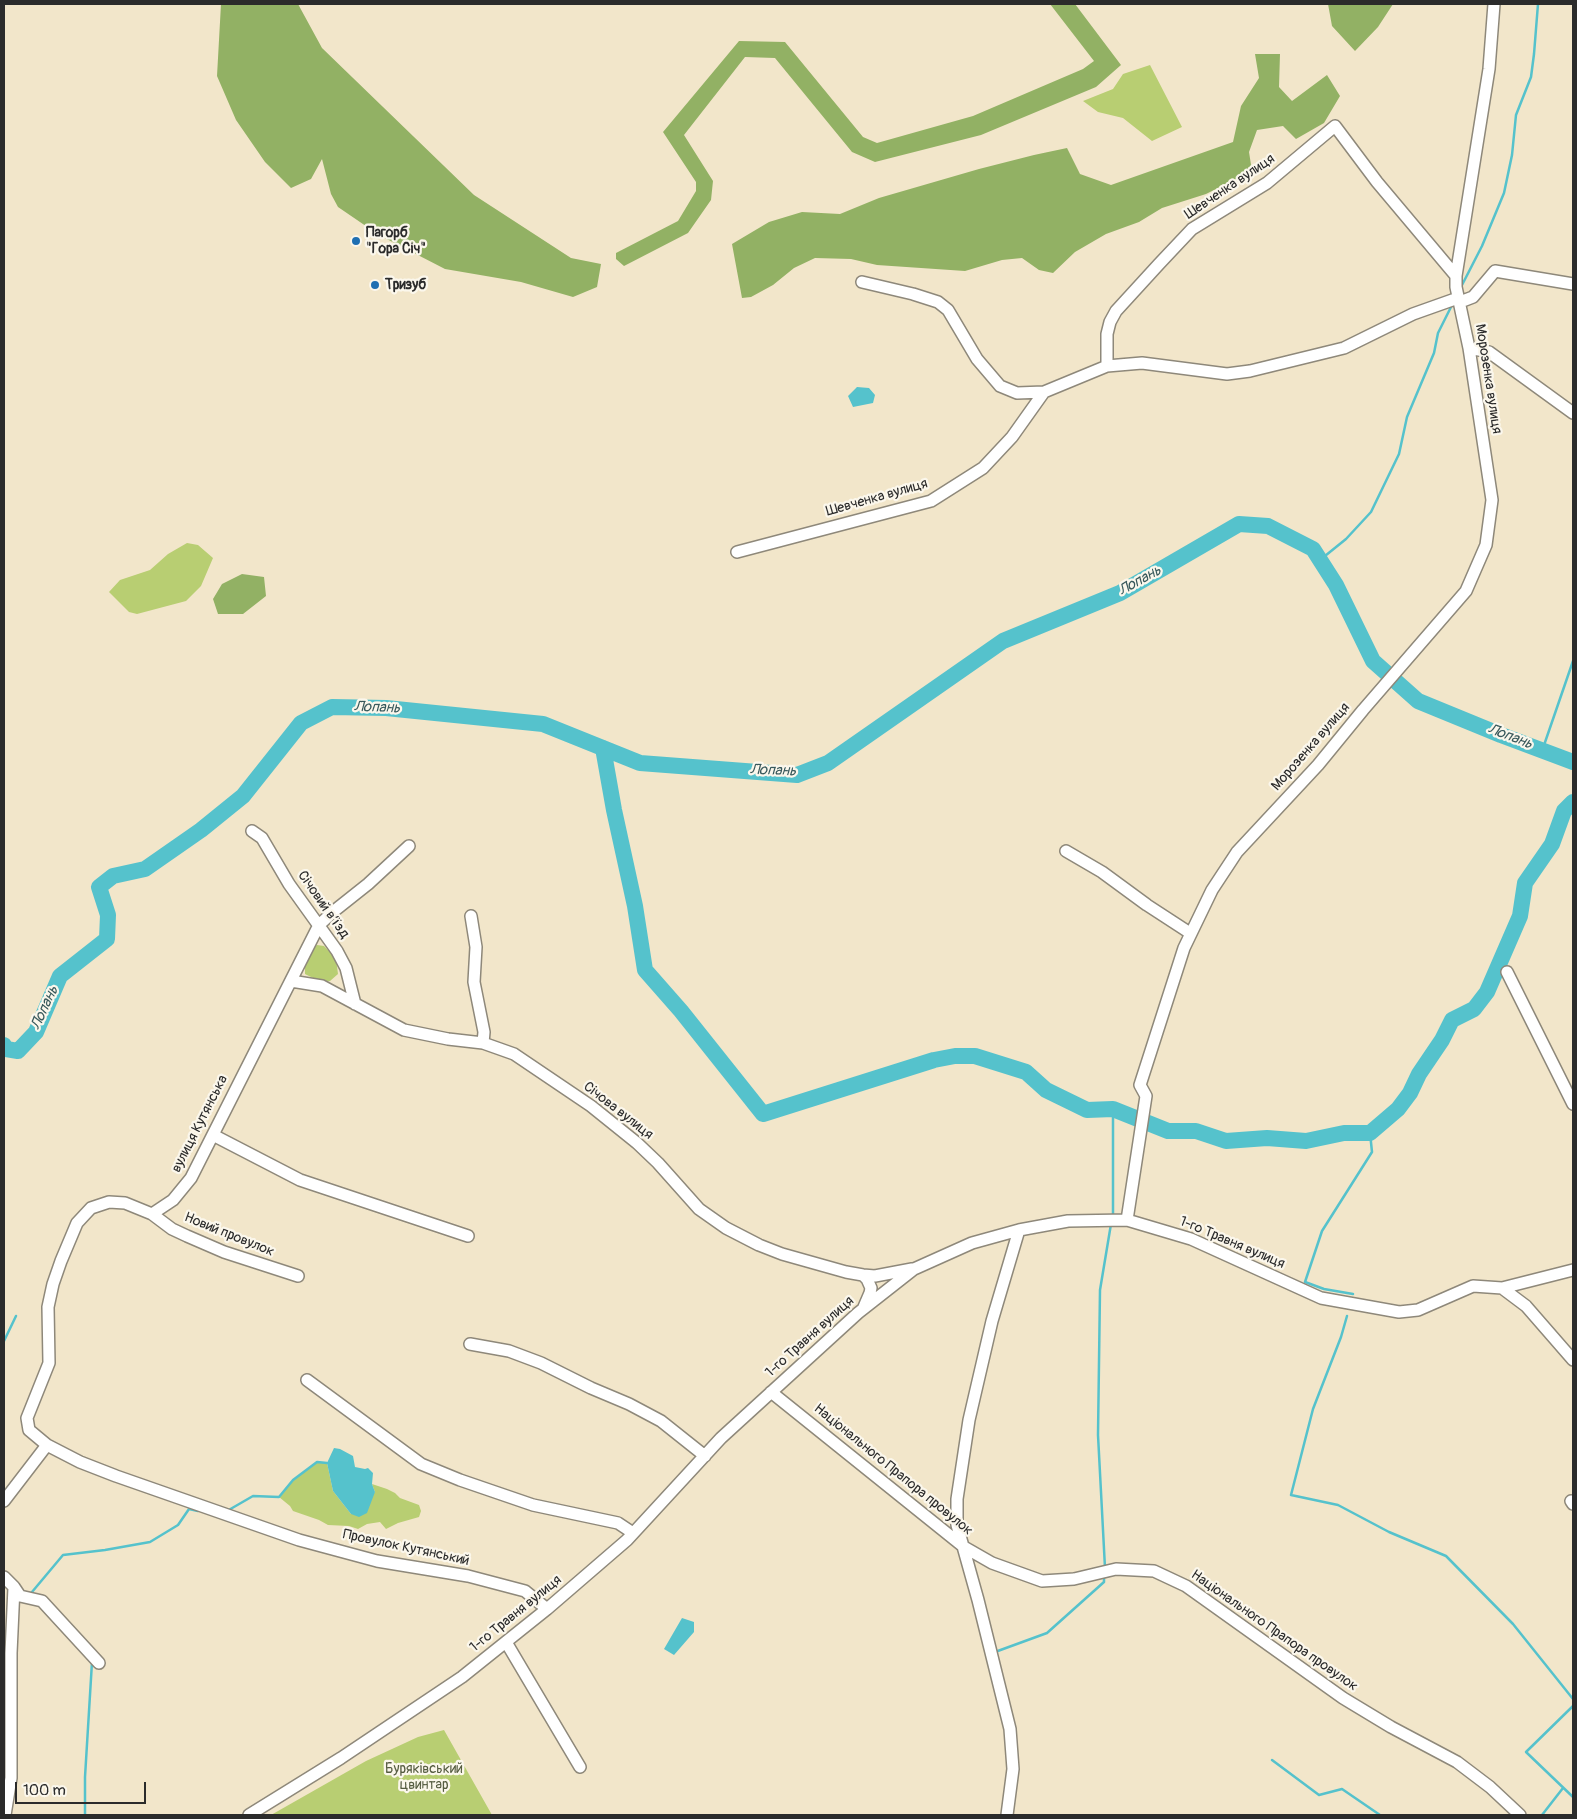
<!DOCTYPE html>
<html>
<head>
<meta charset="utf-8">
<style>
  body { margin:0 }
  #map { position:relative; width:1577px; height:1819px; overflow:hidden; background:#f2e6ca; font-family:Pangolin,sans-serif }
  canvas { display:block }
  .frame { position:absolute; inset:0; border:5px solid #2b2b2b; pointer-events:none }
  .scale { position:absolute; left:15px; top:1782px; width:131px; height:22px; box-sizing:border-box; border:2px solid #2b2b2b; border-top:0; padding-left:6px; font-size:15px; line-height:18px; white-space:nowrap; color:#2b2b2b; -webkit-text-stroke:4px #fbf7ec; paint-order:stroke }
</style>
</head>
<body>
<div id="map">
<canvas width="1577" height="1819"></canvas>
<div class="frame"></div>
<div class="scale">100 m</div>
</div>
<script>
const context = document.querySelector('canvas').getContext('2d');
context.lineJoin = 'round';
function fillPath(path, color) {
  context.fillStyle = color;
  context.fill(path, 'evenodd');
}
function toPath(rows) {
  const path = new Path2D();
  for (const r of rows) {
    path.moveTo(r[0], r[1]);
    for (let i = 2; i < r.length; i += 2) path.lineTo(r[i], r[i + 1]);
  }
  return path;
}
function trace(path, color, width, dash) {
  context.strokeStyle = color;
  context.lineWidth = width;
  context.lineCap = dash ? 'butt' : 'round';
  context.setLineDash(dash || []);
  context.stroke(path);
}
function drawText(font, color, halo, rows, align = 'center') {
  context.font = font + ' Pangolin,sans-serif';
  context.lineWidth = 4.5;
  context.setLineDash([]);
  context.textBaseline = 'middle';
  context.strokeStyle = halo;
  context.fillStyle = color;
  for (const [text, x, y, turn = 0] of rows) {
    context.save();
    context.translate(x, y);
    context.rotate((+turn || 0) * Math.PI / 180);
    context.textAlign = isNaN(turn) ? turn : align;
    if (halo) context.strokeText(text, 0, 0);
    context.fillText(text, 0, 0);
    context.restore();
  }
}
fillPath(toPath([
  [1150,65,1182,127,1152,141,1123,118,1098,112,1083,101,1113,89,1123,74],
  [187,543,198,545,213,558,201,586,186,601,137,614,129,612,109,592,120,580,150,570,168,554],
  [317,945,324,946,332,954,336,959,338,974,330,981,326,982,319,981,305,974,305,965,313,947],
  [317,1462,327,1463,333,1491,351,1514,375,1492,372,1484,387,1489,395,1493,400,1498,419,1505,421,1511,419,1517,398,1523,386,1529,380,1522,367,1524,358,1529,349,1526,328,1525,319,1520,293,1511,290,1506,279,1497,293,1480],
  [444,1730,492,1815,271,1815,366,1761,418,1737]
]), '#b8ce72');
fillPath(toPath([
  [221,4,298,4,322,48,474,195,571,258,601,264,597,287,573,297,521,282,445,269,379,235,338,207,331,194,322,159,311,179,291,188,265,162,236,120,217,76],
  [1050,4,1075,4,1121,65,1096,87,981,135,875,162,852,152,775,58,745,57,684,135,713,181,711,200,688,233,624,266,616,259,616,253,678,221,696,191,696,182,663,132,739,41,785,42,863,137,877,143,973,116,1083,69,1094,61],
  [1328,4,1393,4,1378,27,1355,51,1332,26],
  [1255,54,1280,54,1279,87,1292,101,1327,75,1340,96,1324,123,1296,139,1283,126,1257,130,1249,152,1252,171,1206,194,1162,208,1139,222,1106,234,1075,252,1053,273,1039,270,1022,258,1002,260,965,271,877,265,851,259,815,258,794,268,773,285,751,297,742,298,732,244,769,222,802,212,840,214,879,198,979,169,1034,155,1067,148,1080,174,1111,185,1233,142,1241,106,1259,78],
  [242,574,264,577,266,596,243,614,218,614,213,599,222,584]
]), '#92b164');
fillPath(toPath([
  [857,387,869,388,875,395,873,403,853,407,848,396],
  [334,1448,340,1449,353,1456,355,1467,365,1469,368,1468,373,1473,372,1484,375,1492,367,1513,359,1517,351,1514,333,1491,327,1463],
  [682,1618,694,1622,694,1632,674,1655,664,1649]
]), '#55c2cc');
trace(toPath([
  [1461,287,1482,246,1504,193,1512,155,1516,115,1531,77,1534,54,1538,4],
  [1320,560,1346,539,1371,512,1399,454,1407,417,1434,353,1438,333,1452,305],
  [1542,751,1573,661],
  [1113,1217,1113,1109],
  [1353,1294,1324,1289,1305,1282,1322,1231,1372,1152,1370,1133],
  [1347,1316,1341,1337,1313,1409,1291,1495,1338,1505,1389,1532,1446,1556,1513,1624,1573,1699],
  [4,1341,16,1316],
  [227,1511,253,1496,279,1497,293,1480,317,1462,327,1463],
  [1105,1568,1098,1435,1100,1290,1111,1224],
  [34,1596,32,1592,63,1555,105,1550,150,1542,178,1525,189,1509,198,1511],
  [996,1654,995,1652,1047,1633,1104,1582,1104,1576],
  [1573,1706,1526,1752,1573,1797],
  [1272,1760,1319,1795,1342,1789,1380,1815],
  [85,1815,85,1777,92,1662],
  [1542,1815,1563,1788]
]), '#55c2cc', 2.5);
trace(toPath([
  [603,748,614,810,635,906,645,970,681,1011,763,1114,934,1060,955,1056,975,1056,1026,1072,1046,1090,1087,1110,1113,1109,1168,1131,1196,1131,1226,1141,1267,1138,1306,1141,1344,1133,1370,1133,1398,1109,1410,1093,1419,1074,1442,1040,1452,1020,1474,1009,1487,992,1520,916,1525,883,1552,844,1564,811,1573,802],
  [4,1045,6,1049,18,1051,36,1032,60,976,107,939,108,915,99,887,113,876,145,869,201,830,243,796,301,723,332,707,386,708,543,724,640,763,797,775,828,763,1003,641,1120,593,1239,524,1268,526,1313,549,1336,585,1373,661,1418,701,1501,735,1573,762]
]), '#55c2cc', 16);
const minor = toPath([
  [862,282,913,294,938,302,948,310,977,359,1000,386,1017,393,1044,392],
  [1460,302,1473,297,1495,271,1573,284],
  [1469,348,1489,352,1573,413],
  [1107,366,1107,334,1110,322,1116,311,1159,264,1192,229,1267,183,1335,126,1377,182,1456,276],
  [737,552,931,501,983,468,1012,437,1044,392,1107,366,1142,363,1227,374,1250,371,1344,348,1413,314,1458,298],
  [252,831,262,838,289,884,337,951,346,968,355,1004],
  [1066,851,1102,872,1147,905,1190,933],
  [471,916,476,947,474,982,484,1032,483,1043],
  [1507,972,1573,1104],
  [291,981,322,986,404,1030,448,1039,483,1043,514,1054,591,1106,637,1143,658,1163,699,1209,726,1228,759,1245,782,1254,846,1272,863,1275,875,1276,912,1269],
  [213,1135,300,1180,468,1236],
  [152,1214,173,1200,191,1178,319,925,334,911,368,884,409,846],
  [1127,1220,1146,1096,1140,1085,1184,948,1212,890,1237,852,1318,765,1363,710,1466,591,1486,545,1492,500,1469,348,1456,287,1456,276,1489,69,1494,4],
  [863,1275,867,1279,871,1288,870,1293,864,1307],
  [298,1276,224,1252,187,1236,172,1229,152,1214,125,1203,109,1202,91,1208,77,1223,61,1261,53,1284,48,1307,49,1363,27,1418,29,1430,47,1445,80,1462,116,1476,299,1540,377,1561,468,1576,525,1591,547,1609],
  [1502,1288,1573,1270],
  [470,1344,509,1351,541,1363,591,1388,629,1404,661,1421,705,1456],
  [307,1380,421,1464,460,1480,533,1505,618,1523,633,1533],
  [771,1392,964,1547,992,1563,1042,1581,1074,1579,1116,1569,1154,1571,1186,1586,1343,1698,1391,1727,1457,1762,1490,1787,1520,1815],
  [4,1501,47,1445],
  [1571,1501,1573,1504],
  [4,1577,14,1587,11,1653,11,1778,5,1815],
  [14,1587,20,1596,42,1601,99,1663],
  [506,1642,580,1767],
  [249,1815,341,1758,462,1677,547,1609,627,1540,721,1438,858,1313,914,1269,972,1243,1019,1230,1068,1221,1127,1220,1191,1239,1321,1298,1399,1312,1418,1310,1473,1286,1502,1288,1526,1306,1573,1360],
  [1007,1815,1013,1769,1010,1729,978,1600,957,1525,957,1499,969,1420,992,1321,1019,1230]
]);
trace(minor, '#8e887a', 14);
trace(minor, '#fff', 11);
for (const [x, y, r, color] of [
  [356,241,5,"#1f6fb2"],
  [375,285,5,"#1f6fb2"]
]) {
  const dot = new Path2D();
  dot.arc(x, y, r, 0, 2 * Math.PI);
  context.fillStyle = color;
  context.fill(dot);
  trace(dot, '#fbf7ec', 2);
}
drawText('14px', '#2b2b2b', '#fbf7ec', [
  ["Шевченка вулиця",1230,187,-34],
  ["Морозенка вулиця",1488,379,81],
  ["Шевченка вулиця",877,498,-16],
  ["Морозенка вулиця",1311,747,-49],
  ["Січовий в’їзд",323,905,55],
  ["Січова вулиця",618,1111,38],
  ["вулиця Кутянська",200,1124,-63],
  ["Новий провулок",229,1235,22],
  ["1-го Травня вулиця",1232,1243,23],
  ["1-го Травня вулиця",810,1337,-42],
  ["Національного Прапора провулок",893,1470,39],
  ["Провулок Кутянський",406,1548,12],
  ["1-го Травня вулиця",516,1614,-39],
  ["Національного Прапора провулок",1274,1631,35]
]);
drawText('bold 14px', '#2b2b2b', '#fbf7ec', [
  ["Пагорб",366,233],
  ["\"Гора Січ\"",366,249],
  ["Тризуб",385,285]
], 'left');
drawText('14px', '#555c40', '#fbf7ec', [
  ["Буряківський",424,1769],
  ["цвинтар",424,1785]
]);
drawText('italic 15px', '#38585b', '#fbf7ec', [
  ["Лопань",1140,581,-29],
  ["Лопань",377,708,2],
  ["Лопань",1510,737,21],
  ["Лопань",773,771,2],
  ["Лопань",45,1008,-65]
]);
</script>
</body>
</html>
